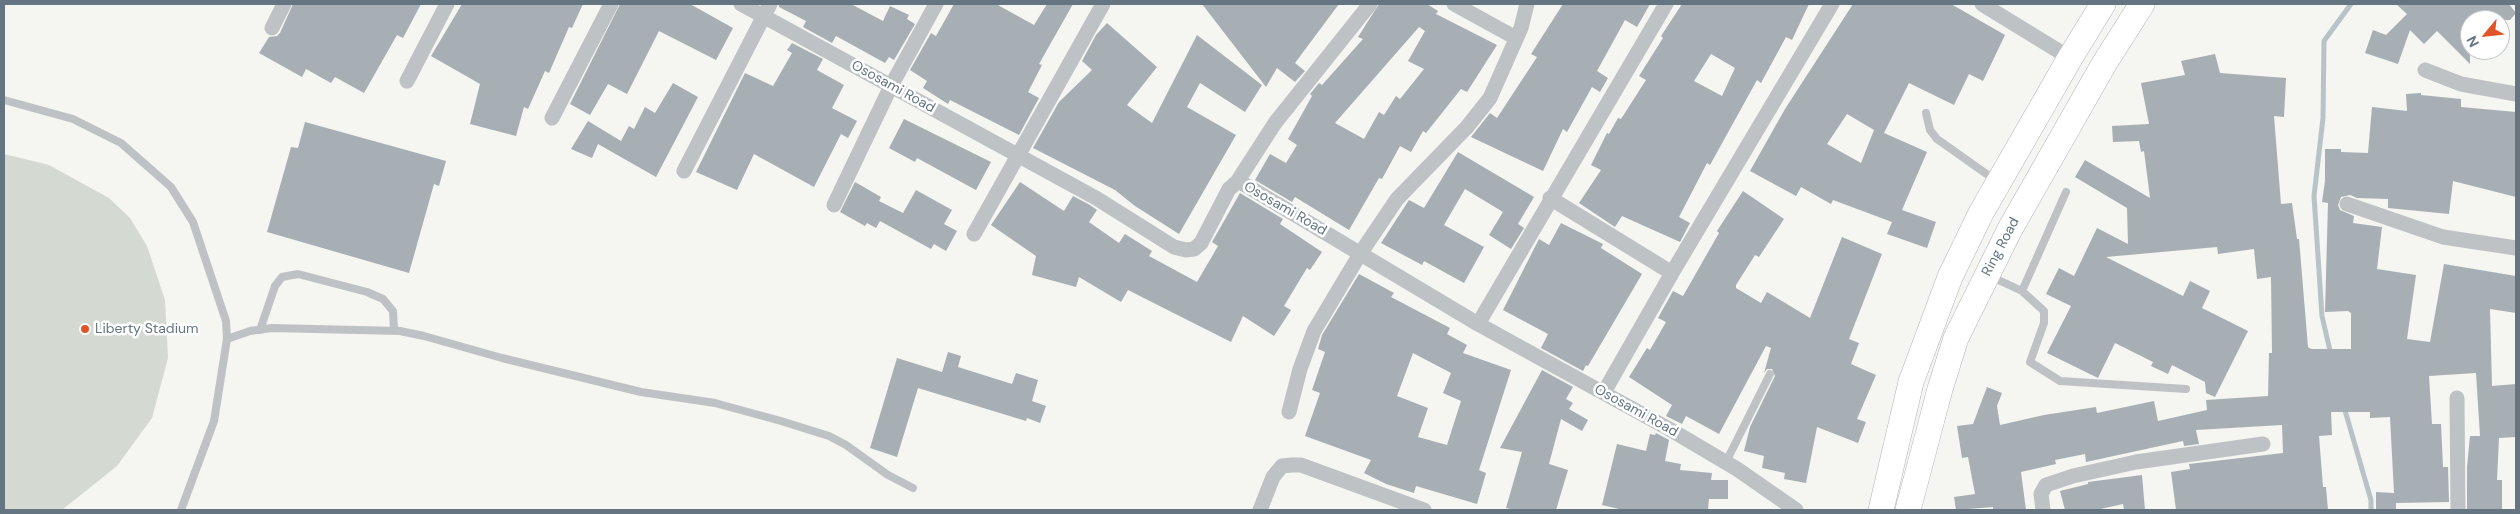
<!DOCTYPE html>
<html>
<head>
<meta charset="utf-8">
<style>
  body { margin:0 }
  #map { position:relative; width:2520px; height:514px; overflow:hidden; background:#f5f5f1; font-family:"DM Sans",sans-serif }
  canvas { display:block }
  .frame { position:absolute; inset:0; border:5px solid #657582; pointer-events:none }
  .north { position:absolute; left:2460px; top:10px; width:50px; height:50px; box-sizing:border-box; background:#fff; border:1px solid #c1c8cd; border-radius:50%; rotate:242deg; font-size:14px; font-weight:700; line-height:20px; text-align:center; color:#657582 }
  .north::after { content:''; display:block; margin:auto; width:18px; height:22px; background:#e05427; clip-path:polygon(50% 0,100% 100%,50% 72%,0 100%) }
</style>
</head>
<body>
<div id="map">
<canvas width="2520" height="514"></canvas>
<div class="frame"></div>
<div class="north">N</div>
</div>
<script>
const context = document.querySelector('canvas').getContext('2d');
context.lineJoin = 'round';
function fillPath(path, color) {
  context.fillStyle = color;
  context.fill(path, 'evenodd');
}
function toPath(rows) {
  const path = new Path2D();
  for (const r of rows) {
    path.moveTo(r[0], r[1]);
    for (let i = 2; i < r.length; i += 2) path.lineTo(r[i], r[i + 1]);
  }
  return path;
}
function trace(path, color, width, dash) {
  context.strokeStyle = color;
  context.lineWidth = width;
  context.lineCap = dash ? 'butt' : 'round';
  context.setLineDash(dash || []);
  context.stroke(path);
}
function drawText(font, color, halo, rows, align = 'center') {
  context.font = font + ' "DM Sans",sans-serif';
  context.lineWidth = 5;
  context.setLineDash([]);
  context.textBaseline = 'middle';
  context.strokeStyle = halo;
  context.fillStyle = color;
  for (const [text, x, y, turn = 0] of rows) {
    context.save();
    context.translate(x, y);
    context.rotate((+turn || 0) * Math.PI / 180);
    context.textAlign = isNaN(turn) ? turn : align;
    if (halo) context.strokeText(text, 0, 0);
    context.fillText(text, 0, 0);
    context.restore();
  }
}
fillPath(toPath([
  [4,154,49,165,109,198,130,218,147,246,165,300,168,358,152,418,117,466,62,510,4,510]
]), '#d4dad1');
trace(toPath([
  [2331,355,2322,316,2314,196,2323,118,2324,41,2351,4],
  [2344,407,2371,500,2371,510]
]), '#b8c3c8', 5);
fillPath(toPath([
  [293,4,421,4,403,38,397,35,364,93,335,77,331,83,306,69,302,77,259,53,269,37,277,36,280,33],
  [462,4,583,4,572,28,569,27,549,73,545,71,528,109,524,107,516,136,470,124,480,84,431,56],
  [620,4,690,4,733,28,716,60,659,31,627,94,608,84,590,115,570,104],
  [779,4,851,4,883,21,890,6,909,15,907,19,915,24,894,60,889,57,885,63,836,36,832,43,803,27,806,21,779,7],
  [954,4,996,4,1034,25,1047,4,1073,4,1039,64,1042,65,1028,92,1039,98,1019,135,950,100,948,104,923,88,927,81,910,70,931,33,936,36],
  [1202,4,1339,4,1295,63,1305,71,1295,82,1277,68,1266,87],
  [1379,4,1427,4,1438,11,1436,14,1497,45,1467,92,1461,89,1426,133,1423,131,1411,152,1400,146,1382,179,1379,178,1349,230,1295,197,1292,202,1255,180,1270,154,1286,163,1297,145,1288,139,1312,96,1310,94,1319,83,1322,85,1363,39,1358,37],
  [1419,27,1425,31,1408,61,1424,69,1400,99,1396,96,1384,115,1379,112,1364,139,1335,123],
  [1563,4,1650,4,1637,27,1625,20,1597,71,1608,78,1600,92,1592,87,1567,132,1563,129,1543,171,1471,137,1490,113,1497,118,1537,57,1531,54],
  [1682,4,1809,4,1792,40,1786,37,1761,83,1757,80,1710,165,1707,163,1679,217,1690,223,1680,242,1622,216,1615,227,1579,203,1601,170,1591,165,1607,133,1609,134,1618,118,1621,119,1646,80,1639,76,1663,38,1661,36],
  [1711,54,1735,68,1722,96,1694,81],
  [1853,4,1951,4,2005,35,1983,81,1969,74,1954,105,1909,83,1884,133,1927,152,1902,210,1936,222,1927,248,1887,234,1892,222,1833,200,1831,204,1801,187,1796,196,1750,171,1785,109],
  [1847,114,1874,130,1861,163,1827,144],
  [2396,4,2509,4,2516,13,2510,20,2470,20,2470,64,2437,31,2424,44,2410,30,2398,64,2365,53,2373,30,2386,35,2407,14],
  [1107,23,1157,67,1127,105,1152,123,1197,35,1262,85,1245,112,1200,83,1187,107,1236,135,1179,234,1135,206,1115,190,1033,148,1059,102,1092,70,1082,61,1096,35],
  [792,43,823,59,817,70,844,85,832,108,857,121,848,138,841,134,814,187,754,154,737,190,696,172,745,73,773,86,792,53,787,50],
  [2215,54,2220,73,2286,78,2284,117,2274,116,2281,204,2292,203,2297,239,2299,239,2308,347,2311,349,2351,349,2351,313,2348,311,2325,312,2328,203,2322,202,2325,181,2325,149,2341,149,2341,152,2368,153,2372,107,2407,111,2406,94,2421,93,2421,95,2461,99,2461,107,2516,112,2516,197,2453,181,2449,214,2388,208,2388,199,2357,198,2350,195,2341,197,2338,205,2340,210,2354,216,2353,223,2382,227,2377,269,2416,275,2407,339,2430,342,2444,264,2516,276,2516,313,2490,309,2492,386,2516,384,2516,437,2499,438,2497,480,2502,480,2502,510,2467,510,2467,467,2470,436,2480,436,2476,373,2429,376,2432,424,2441,424,2443,467,2448,467,2449,502,2396,503,2396,510,2376,510,2376,492,2394,493,2390,417,2370,418,2370,412,2331,412,2332,435,2319,436,2323,487,2326,487,2328,510,2176,510,2171,472,2190,469,2189,464,2283,453,2282,425,2196,430,2199,444,2184,446,2183,441,2086,462,2085,454,2055,460,2056,464,2021,472,2026,510,1993,510,1993,507,1956,510,1954,497,1975,494,1968,457,1962,458,1957,426,1973,424,1987,387,2002,393,1997,406,2000,425,2044,415,2096,407,2097,413,2154,401,2158,421,2207,410,2206,400,2268,396,2269,353,2272,353,2271,277,2257,279,2254,249,2218,254,2217,247,2106,257,2183,296,2190,281,2210,291,2202,308,2248,331,2215,397,2206,393,2205,382,2172,365,2168,374,2151,366,2153,362,2115,343,2098,378,2047,353,2071,306,2046,294,2059,268,2074,276,2097,228,2128,244,2127,208,2075,177,2085,160,2150,198,2144,151,2141,152,2139,141,2113,142,2112,126,2149,124,2141,83,2185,75,2181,61],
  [673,83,698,97,656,177,598,144,592,158,571,149,588,121,621,141,629,126,634,129,645,107,655,113],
  [904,119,991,162,976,190,917,158,915,162,889,148],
  [305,122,446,161,439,186,434,184,409,273,267,232,291,147,298,148],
  [1458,152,1534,197,1518,224,1524,228,1511,249,1489,235,1503,212,1465,189,1444,225,1484,247,1464,283,1424,261,1422,265,1381,243,1409,200,1424,208],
  [855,182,881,197,879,201,903,213,916,190,952,210,944,224,957,231,946,251,934,244,931,249,880,221,876,228,867,223,865,226,840,212],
  [1020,182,1064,211,1073,196,1090,205,1097,210,1089,222,1119,243,1125,234,1152,251,1149,256,1197,282,1218,246,1212,242,1240,193,1283,219,1280,224,1322,252,1310,270,1307,268,1284,306,1291,310,1274,336,1243,316,1231,342,1128,290,1121,302,1079,277,1076,287,1032,275,1036,256,991,225],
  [1743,191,1784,219,1759,257,1755,255,1736,285,1736,288,1761,303,1767,292,1810,318,1842,237,1882,254,1849,339,1859,343,1851,364,1876,375,1857,419,1866,422,1858,443,1817,427,1806,483,1784,479,1785,473,1762,468,1764,456,1744,451,1750,427,1775,376,1772,369,1767,369,1764,373,1771,348,1766,346,1719,434,1686,416,1682,424,1666,416,1672,405,1629,377,1647,348,1650,350,1666,322,1658,318,1673,291,1683,296,1719,233,1717,231],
  [1561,223,1603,244,1601,248,1642,274,1588,366,1586,365,1583,371,1541,348,1548,334,1503,310,1539,239,1549,245],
  [1359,274,1394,293,1391,297,1450,328,1447,334,1467,345,1463,353,1511,370,1479,470,1486,473,1477,504,1416,486,1414,493,1386,484,1364,473,1371,460,1305,436,1320,393,1312,390,1325,352,1318,349,1322,335],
  [1413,353,1451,373,1443,393,1461,401,1447,445,1418,437,1428,408,1397,396],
  [948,352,961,356,958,367,1012,384,1016,373,1038,380,1032,401,1046,406,1040,423,1027,418,1026,421,918,388,897,457,870,448,897,358,942,372],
  [1542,370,1573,387,1566,399,1573,403,1569,409,1588,420,1582,431,1561,419,1549,464,1568,470,1556,510,1515,510,1506,508,1522,452,1500,448],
  [1656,433,1669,440,1665,461,1681,464,1680,470,1712,473,1711,480,1728,480,1728,499,1709,499,1708,510,1623,510,1602,505,1617,444,1646,451,1650,434,1655,435],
  [2142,475,2145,510,2124,510,2123,504,2096,510,2065,510,2060,491,2088,484,2088,482]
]), '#a7afb4');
const primary = toPath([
  [1881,510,1911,382,1950,277,1981,213,2070,58,2103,4],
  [1908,510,1940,389,1956,338,2010,229,2104,64,2142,4]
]);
trace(primary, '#b1b6b9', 26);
trace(toPath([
  [4,100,73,119,121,143,171,187,193,222,226,321,227,339,214,421,181,510],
  [1926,113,1930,130,1937,139,1995,180],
  [1990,276,2022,291,2044,311,2044,323,2030,362,2060,381,2186,389],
  [2022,291,2066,192],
  [260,330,275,286,282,277,298,274,367,292,383,299,393,311,394,331],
  [227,339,250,331,272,328,400,331,424,336,502,358,641,392,715,403,781,421,829,436,846,445,888,475,913,488],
  [1726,462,1770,374]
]), '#bec2c5', 8);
trace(toPath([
  [741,4,1096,198,1174,247,1186,250,1194,249,1201,243,1229,189,1237,182,1242,183,1478,324,1671,430,1737,469,1796,510],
  [1454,4,1516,38],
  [1982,4,2070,58],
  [272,28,284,4],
  [2425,70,2461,84,2516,94],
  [407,81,447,4],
  [552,118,611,4],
  [684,171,770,4],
  [1237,182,1275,123,1370,4],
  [1550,198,1672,273],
  [2347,204,2443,237,2516,248],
  [834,205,891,86,936,4],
  [974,234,1103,4],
  [1478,324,1666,4],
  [1604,392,1672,273,1832,4],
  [2457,398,2458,510],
  [1289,412,1300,369,1314,331,1360,254,1397,199,1467,127,1490,98,1521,28,1527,4],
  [1260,510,1273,477,1282,466,1292,465,1301,465,1424,510],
  [2043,510,2041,494,2046,485,2073,476,2136,462,2263,444]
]), '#bec2c5', 15);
trace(primary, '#fff', 25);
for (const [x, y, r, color] of [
  [85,329,5,"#e05427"]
]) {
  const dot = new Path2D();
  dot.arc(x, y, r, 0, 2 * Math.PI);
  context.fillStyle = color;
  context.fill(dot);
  trace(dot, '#fff', 2);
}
drawText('14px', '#657582', '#fff', [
  ["Ososami Road",893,87,29],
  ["Ososami Road",1285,209,30],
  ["Ring Road",2001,247,-62],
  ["Ososami Road",1636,411,29]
]);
drawText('14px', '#657582', '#fff', [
  ["Liberty Stadium",95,329]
], 'left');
</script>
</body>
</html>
